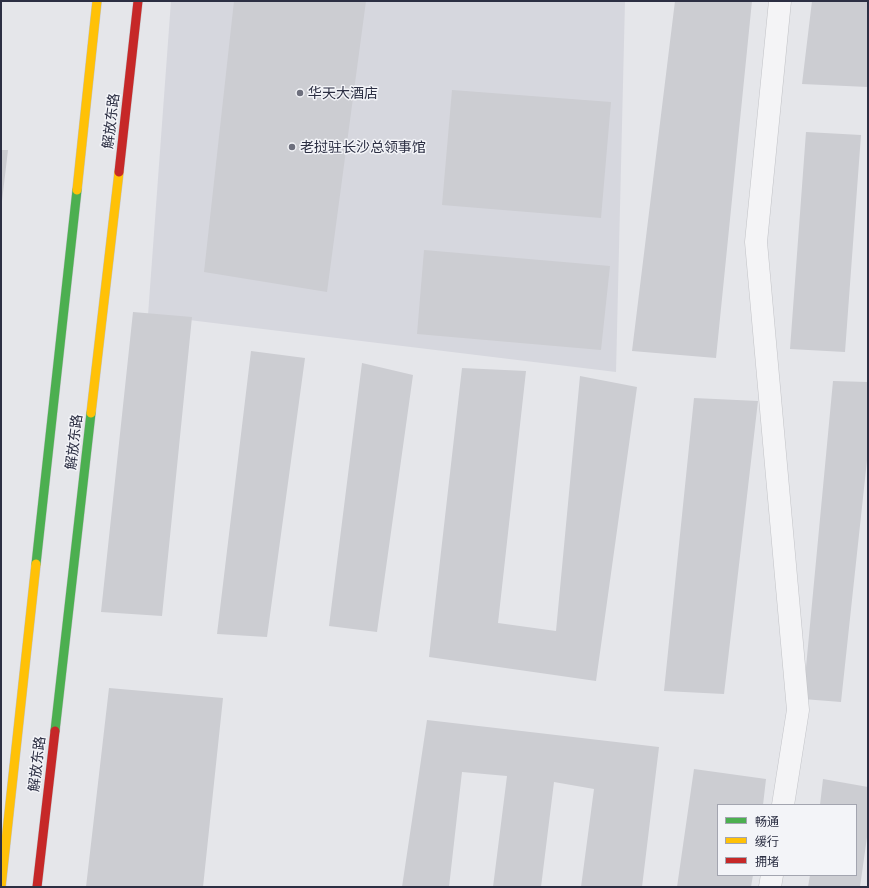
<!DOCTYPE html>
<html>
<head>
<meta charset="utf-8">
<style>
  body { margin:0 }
  #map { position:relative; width:869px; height:888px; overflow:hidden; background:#e5e6ea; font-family:Ubuntu,"Noto Sans SC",sans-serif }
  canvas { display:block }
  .frame { position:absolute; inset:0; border:2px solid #2c2f43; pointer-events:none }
  .legend { position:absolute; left:717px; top:804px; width:140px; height:72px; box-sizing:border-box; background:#f3f4f8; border:1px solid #a3a5b0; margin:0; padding:5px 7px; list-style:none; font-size:12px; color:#2c2f43 }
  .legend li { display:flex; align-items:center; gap:8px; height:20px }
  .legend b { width:20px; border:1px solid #a3a5b0 }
</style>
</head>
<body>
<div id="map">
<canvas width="869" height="888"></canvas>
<div class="frame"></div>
<ul class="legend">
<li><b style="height:5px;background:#4caf50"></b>畅通</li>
<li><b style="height:5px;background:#ffc107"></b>缓行</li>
<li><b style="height:5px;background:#c62828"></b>拥堵</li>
</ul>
</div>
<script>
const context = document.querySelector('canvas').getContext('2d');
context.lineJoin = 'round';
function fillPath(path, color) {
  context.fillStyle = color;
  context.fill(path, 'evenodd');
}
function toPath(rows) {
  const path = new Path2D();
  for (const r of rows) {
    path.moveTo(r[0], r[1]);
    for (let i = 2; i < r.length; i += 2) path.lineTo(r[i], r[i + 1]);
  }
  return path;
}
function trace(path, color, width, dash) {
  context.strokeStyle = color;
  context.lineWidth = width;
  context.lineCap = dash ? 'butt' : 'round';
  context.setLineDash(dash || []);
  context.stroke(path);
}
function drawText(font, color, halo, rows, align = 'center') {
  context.font = font + ' Ubuntu,"Noto Sans SC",sans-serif';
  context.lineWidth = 3;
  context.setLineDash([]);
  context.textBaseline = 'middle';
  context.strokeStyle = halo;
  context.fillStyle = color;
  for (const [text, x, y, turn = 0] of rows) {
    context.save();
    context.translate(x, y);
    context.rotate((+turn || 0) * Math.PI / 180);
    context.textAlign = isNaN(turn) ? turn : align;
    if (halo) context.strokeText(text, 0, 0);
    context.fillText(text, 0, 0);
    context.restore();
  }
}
fillPath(toPath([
  [171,1,625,1,616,372,148,315]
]), '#d6d7de');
fillPath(toPath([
  [234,1,366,1,327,292,204,272],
  [675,1,752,1,716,358,632,351],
  [812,1,868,1,868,87,802,84],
  [452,90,611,102,601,218,442,205],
  [806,132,861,135,845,352,790,349],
  [1,150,8,150,2,201,1,201],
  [424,250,610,266,601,350,417,334],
  [133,312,192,317,162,616,101,612],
  [251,351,305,358,267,637,217,634],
  [362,363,413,375,377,632,329,626],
  [462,368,526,371,498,623,556,631,580,376,637,387,596,681,429,657],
  [833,381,868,382,868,451,841,702,803,699],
  [694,398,758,401,724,694,664,691],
  [109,688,223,698,203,887,86,887],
  [427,720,659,747,642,887,581,887,594,789,554,782,541,887,493,887,507,776,462,772,449,887,402,887],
  [694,769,766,779,763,805,718,805,718,875,753,875,751,887,677,887],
  [823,779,868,787,868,830,860,887,808,887,810,875,856,875,856,805,820,805]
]), '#cccdd2');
const street = toPath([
  [780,1,756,242,798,710,783,805],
  [770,887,772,875]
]);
const fast = toPath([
  [36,564,77,190],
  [55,731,91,413]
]);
const slow = toPath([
  [77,190,97,1],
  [91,413,119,172],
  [1,887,36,564]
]);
const jam = toPath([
  [119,172,138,1],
  [37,887,55,731]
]);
trace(street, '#c2c3c7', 23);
trace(fast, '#c2c3c7', 10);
trace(slow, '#c2c3c7', 10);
trace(jam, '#c2c3c7', 10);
trace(street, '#f4f4f6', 22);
trace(fast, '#4caf50', 9);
trace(slow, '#ffc107', 9);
trace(jam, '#c62828', 9);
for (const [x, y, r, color] of [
  [300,93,4,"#6d6f7d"],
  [292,147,4,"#6d6f7d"]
]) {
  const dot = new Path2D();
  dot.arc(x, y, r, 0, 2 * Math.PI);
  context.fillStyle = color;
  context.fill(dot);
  trace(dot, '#f3f4f8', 1.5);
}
drawText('14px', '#2c2f43', '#f3f4f8', [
  ["华天大酒店",308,93],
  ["老挝驻长沙总领事馆",300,147]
], 'left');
drawText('14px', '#2c2f43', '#f3f4f8', [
  ["解放东路",111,121,-83],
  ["解放东路",74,442,-83],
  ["解放东路",37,764,-83]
]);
</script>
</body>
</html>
